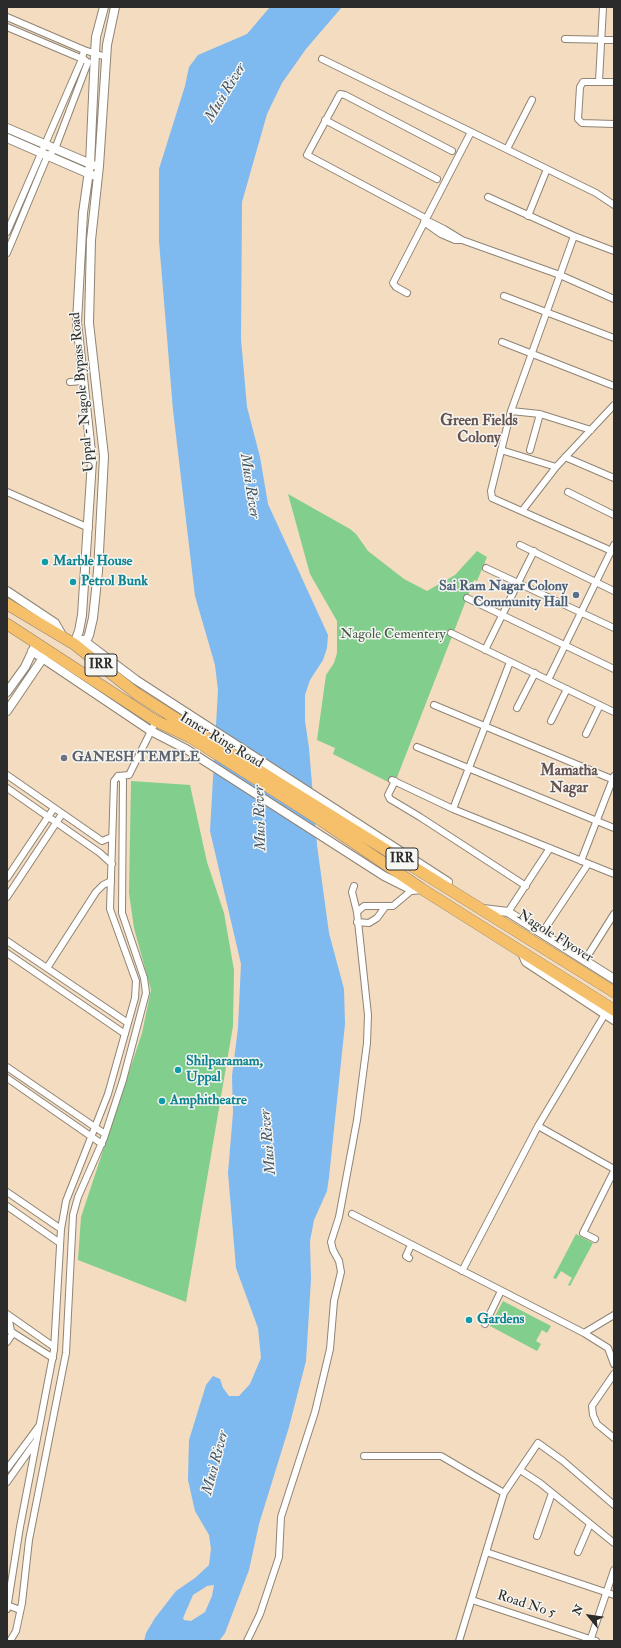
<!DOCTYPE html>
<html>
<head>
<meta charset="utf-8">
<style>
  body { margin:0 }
  #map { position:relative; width:621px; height:1648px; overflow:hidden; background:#f3dcbf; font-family:"IM FELL Double Pica",serif }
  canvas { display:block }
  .frame { position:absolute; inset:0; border:8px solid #2b2b2b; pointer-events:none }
  .north { position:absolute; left:569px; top:1596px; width:40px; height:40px; -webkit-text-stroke:3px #f6f6f2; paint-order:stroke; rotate:299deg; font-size:11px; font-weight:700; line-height:16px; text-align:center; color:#2b2b2b }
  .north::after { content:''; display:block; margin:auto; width:14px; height:18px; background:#2b2b2b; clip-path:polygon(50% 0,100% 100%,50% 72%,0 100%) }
</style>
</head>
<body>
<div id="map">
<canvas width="621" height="1648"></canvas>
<div class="frame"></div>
<div class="north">N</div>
</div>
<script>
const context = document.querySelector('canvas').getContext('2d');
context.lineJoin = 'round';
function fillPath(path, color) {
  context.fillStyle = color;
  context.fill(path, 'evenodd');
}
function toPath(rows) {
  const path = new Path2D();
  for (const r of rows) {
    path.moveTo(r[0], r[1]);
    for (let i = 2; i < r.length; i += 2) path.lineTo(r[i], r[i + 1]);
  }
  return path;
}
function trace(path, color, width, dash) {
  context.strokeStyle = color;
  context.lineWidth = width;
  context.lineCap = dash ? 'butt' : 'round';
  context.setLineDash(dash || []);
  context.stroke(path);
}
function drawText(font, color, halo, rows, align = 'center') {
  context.font = font + ' "IM FELL Double Pica",serif';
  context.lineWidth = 3;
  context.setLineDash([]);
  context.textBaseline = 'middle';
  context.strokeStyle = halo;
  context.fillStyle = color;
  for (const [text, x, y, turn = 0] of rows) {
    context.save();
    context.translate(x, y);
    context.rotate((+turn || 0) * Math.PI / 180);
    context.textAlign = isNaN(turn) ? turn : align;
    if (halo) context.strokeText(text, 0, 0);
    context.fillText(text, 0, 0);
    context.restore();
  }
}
fillPath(toPath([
  [288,494,350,529,356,534,368,551,404,579,427,591,455,575,477,551,487,557,477,581,474,580,394,785,333,754,335,748,317,740,326,675,334,663,337,653,337,621,310,574],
  [131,781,190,785,207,862,224,913,234,970,233,1026,186,1302,78,1260,81,1217,142,1033,151,990,134,928,129,893],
  [576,1234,593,1243,570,1286,568,1285,572,1278,561,1271,556,1279,553,1278],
  [503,1301,551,1326,547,1333,542,1330,536,1341,541,1344,537,1351,490,1326]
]), '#81ce8d');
fillPath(toPath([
  [270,7,342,7,306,49,282,83,267,114,242,202,241,339,247,407,260,457,268,504,328,635,327,648,323,660,310,680,305,695,305,721,309,748,317,845,329,933,344,989,345,1024,329,1177,327,1191,314,1220,310,1241,311,1279,306,1361,289,1427,259,1524,249,1570,225,1633,219,1641,144,1641,146,1633,155,1618,176,1591,195,1578,209,1565,211,1549,209,1535,195,1511,188,1480,189,1440,206,1385,213,1376,220,1379,223,1388,229,1396,239,1396,250,1384,261,1358,258,1328,236,1268,228,1173,233,1113,232,1076,238,1028,241,964,210,831,218,690,215,665,195,596,173,410,159,241,159,169,185,86,189,67,198,55,247,34],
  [214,1585,212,1596,205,1612,191,1621,184,1620,183,1618,193,1595,207,1586]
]), '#7eb9f0');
const minor = toPath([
  [7,17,84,50,106,57],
  [7,27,85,60],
  [565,39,614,40],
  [322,59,547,169,596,193,614,205],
  [599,81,603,7],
  [614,82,583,82,580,87,578,119,582,123,614,124],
  [325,120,437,179],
  [507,149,532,100],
  [488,197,574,236,614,251],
  [528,216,547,169],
  [425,218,307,155,340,94,345,95,452,151],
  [424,222,430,222,444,229,462,240,560,275,614,299],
  [424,222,441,234,455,240,462,240],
  [7,232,82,59,84,50],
  [574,236,511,411,491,491,492,498,614,552],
  [7,253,47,157,55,149,88,62],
  [407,293,396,287,393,283,471,132],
  [504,296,614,338],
  [502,342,614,386],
  [70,382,83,381],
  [511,411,540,414,591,430],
  [501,450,556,467],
  [530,450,540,414],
  [565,457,614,478],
  [7,492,89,528],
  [568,492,614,515],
  [522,511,556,467,614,405],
  [520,545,614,591],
  [486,568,518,583,534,551],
  [467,598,614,669],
  [451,633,614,712],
  [485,650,518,583,614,628],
  [548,680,614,545],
  [434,705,614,780],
  [517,708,535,673],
  [551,721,567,689],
  [586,734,600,705],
  [417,747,614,828],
  [7,775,102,841,112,837],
  [118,776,129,775,156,721],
  [392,780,453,809,614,874],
  [395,781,388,795,390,799,420,817,526,886],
  [7,788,100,853,112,864],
  [453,809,510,662],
  [581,861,614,776],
  [7,878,54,808],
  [354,886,352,892,357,912,364,906,393,906,412,890],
  [7,897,62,814],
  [508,912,550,848],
  [357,922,369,923,377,918,385,907],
  [542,933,588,864],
  [7,941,128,1023],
  [7,953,125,1034],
  [585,960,614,914],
  [47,968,96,892,103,885,111,881],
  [7,1067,105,1134],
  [7,1078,102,1144],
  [538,1126,614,1169],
  [7,1192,61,1229],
  [7,1206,60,1243],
  [352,1214,584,1333,608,1348,614,1364],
  [595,1239,583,1233,614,1171],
  [409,1258,406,1256,411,1245],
  [462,1271,538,1126,605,1014],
  [7,1314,54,1347],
  [8,1315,11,1331],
  [485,1324,501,1291],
  [7,1329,53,1358],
  [584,1333,614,1315],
  [7,1342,13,1333],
  [614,1374,592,1406,593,1415,597,1424,614,1438],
  [364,1456,441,1456,504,1493],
  [7,1469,39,1426],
  [520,1470,540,1483,614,1543],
  [7,1482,36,1441],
  [537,1536,552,1493],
  [486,1552,614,1595],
  [578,1552,590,1524],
  [472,1600,596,1641],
  [7,1605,20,1610],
  [7,1609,20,1527,54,1350,61,1229,66,1201,108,1094,135,998,136,981,110,909,114,781,118,776,123,780,122,913,144,978,146,993,123,1080,104,1138,78,1197,73,1215,66,1353,29,1540,22,1603,16,1631,10,1641],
  [247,1641,260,1614,279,1557,281,1517,315,1412,330,1349,334,1301,341,1272,339,1261,333,1250,331,1242,339,1217,357,1120,367,1043,368,1015,357,912],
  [459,1641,504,1493,538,1443,563,1461,614,1505],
  [590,1641,614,1570]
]);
const tertiary = toPath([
  [7,128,93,165],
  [7,138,92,175],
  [7,591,55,623,63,637],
  [83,640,136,680,448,882],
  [74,644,79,631,82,615,92,461,77,322,83,213,90,164,95,53,96,37,104,7],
  [82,650,89,635,93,618,98,571,103,476,104,456,89,323,91,240,99,166,107,45,115,7],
  [32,651,151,731,186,749,384,876,412,890,422,889],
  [7,692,25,667,35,646],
  [7,711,45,655],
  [483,909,508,912,614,979],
  [522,953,526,962,614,1020]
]);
const trunk = toPath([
  [7,604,74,644,137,694,192,729,614,992],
  [7,624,156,721,190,737,322,821,422,889,614,1010]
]);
trace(minor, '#8f8475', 8);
trace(tertiary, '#8f8475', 10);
trace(trunk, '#8f8475', 12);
trace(minor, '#fff', 6);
trace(tertiary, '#fff', 8);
trace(trunk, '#f6c06b', 11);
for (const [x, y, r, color] of [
  [45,562,4,"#0f9aa8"],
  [73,582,4,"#0f9aa8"],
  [576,595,4,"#5c6f8a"],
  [64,758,4,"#6b7280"],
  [178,1070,4,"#0f9aa8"],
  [162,1101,4,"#0f9aa8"],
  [469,1320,4,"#0f9aa8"]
]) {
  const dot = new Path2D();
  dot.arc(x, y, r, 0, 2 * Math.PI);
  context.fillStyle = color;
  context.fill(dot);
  trace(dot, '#f6f6f2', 1.5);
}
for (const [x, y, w] of [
  [101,665,32],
  [402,859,32]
]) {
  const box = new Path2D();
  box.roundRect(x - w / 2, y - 11, w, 22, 3);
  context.fillStyle = '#f6f6f2';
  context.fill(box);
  trace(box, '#2b2b2b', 1);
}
drawText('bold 13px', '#2b2b2b', null, [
  ["IRR",101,665],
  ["IRR",402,859]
]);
drawText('14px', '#2b2b2b', '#f6f6f2', [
  ["Uppal - Nagole Bypass Road",83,392,-95],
  ["Inner Ring Road",221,741,31],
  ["Nagole Flyover",555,937,32],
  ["Road No 5",526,1605,18]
]);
drawText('bold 14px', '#0d838f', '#f6f6f2', [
  ["Marble House",53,562],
  ["Petrol Bunk",81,582],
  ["Shilparamam,",186,1062],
  ["Uppal",186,1078],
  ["Amphitheatre",170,1101],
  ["Gardens",477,1320]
], 'left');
drawText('bold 14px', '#4e5e75', '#f6f6f2', [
  ["Sai Ram Nagar Colony",568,587],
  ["Community Hall",568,603]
], 'right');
drawText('14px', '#455c48', '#f6f6f2', [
  ["Nagole Cementery",393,635]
]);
drawText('bold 14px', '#5b616d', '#f6f6f2', [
  ["GANESH TEMPLE",72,758]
], 'left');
drawText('italic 15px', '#445666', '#f6f6f2', [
  ["Musi River",226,93,-59],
  ["Musi River",249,486,81],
  ["Musi River",261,818,-92],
  ["Musi River",269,1142,-95],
  ["Musi River",216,1463,-75]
]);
drawText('bold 15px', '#66534f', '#f6f6f2', [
  ["Green Fields",479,422],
  ["Colony",479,439],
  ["Mamatha",569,772],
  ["Nagar",569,789]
]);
</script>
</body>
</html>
